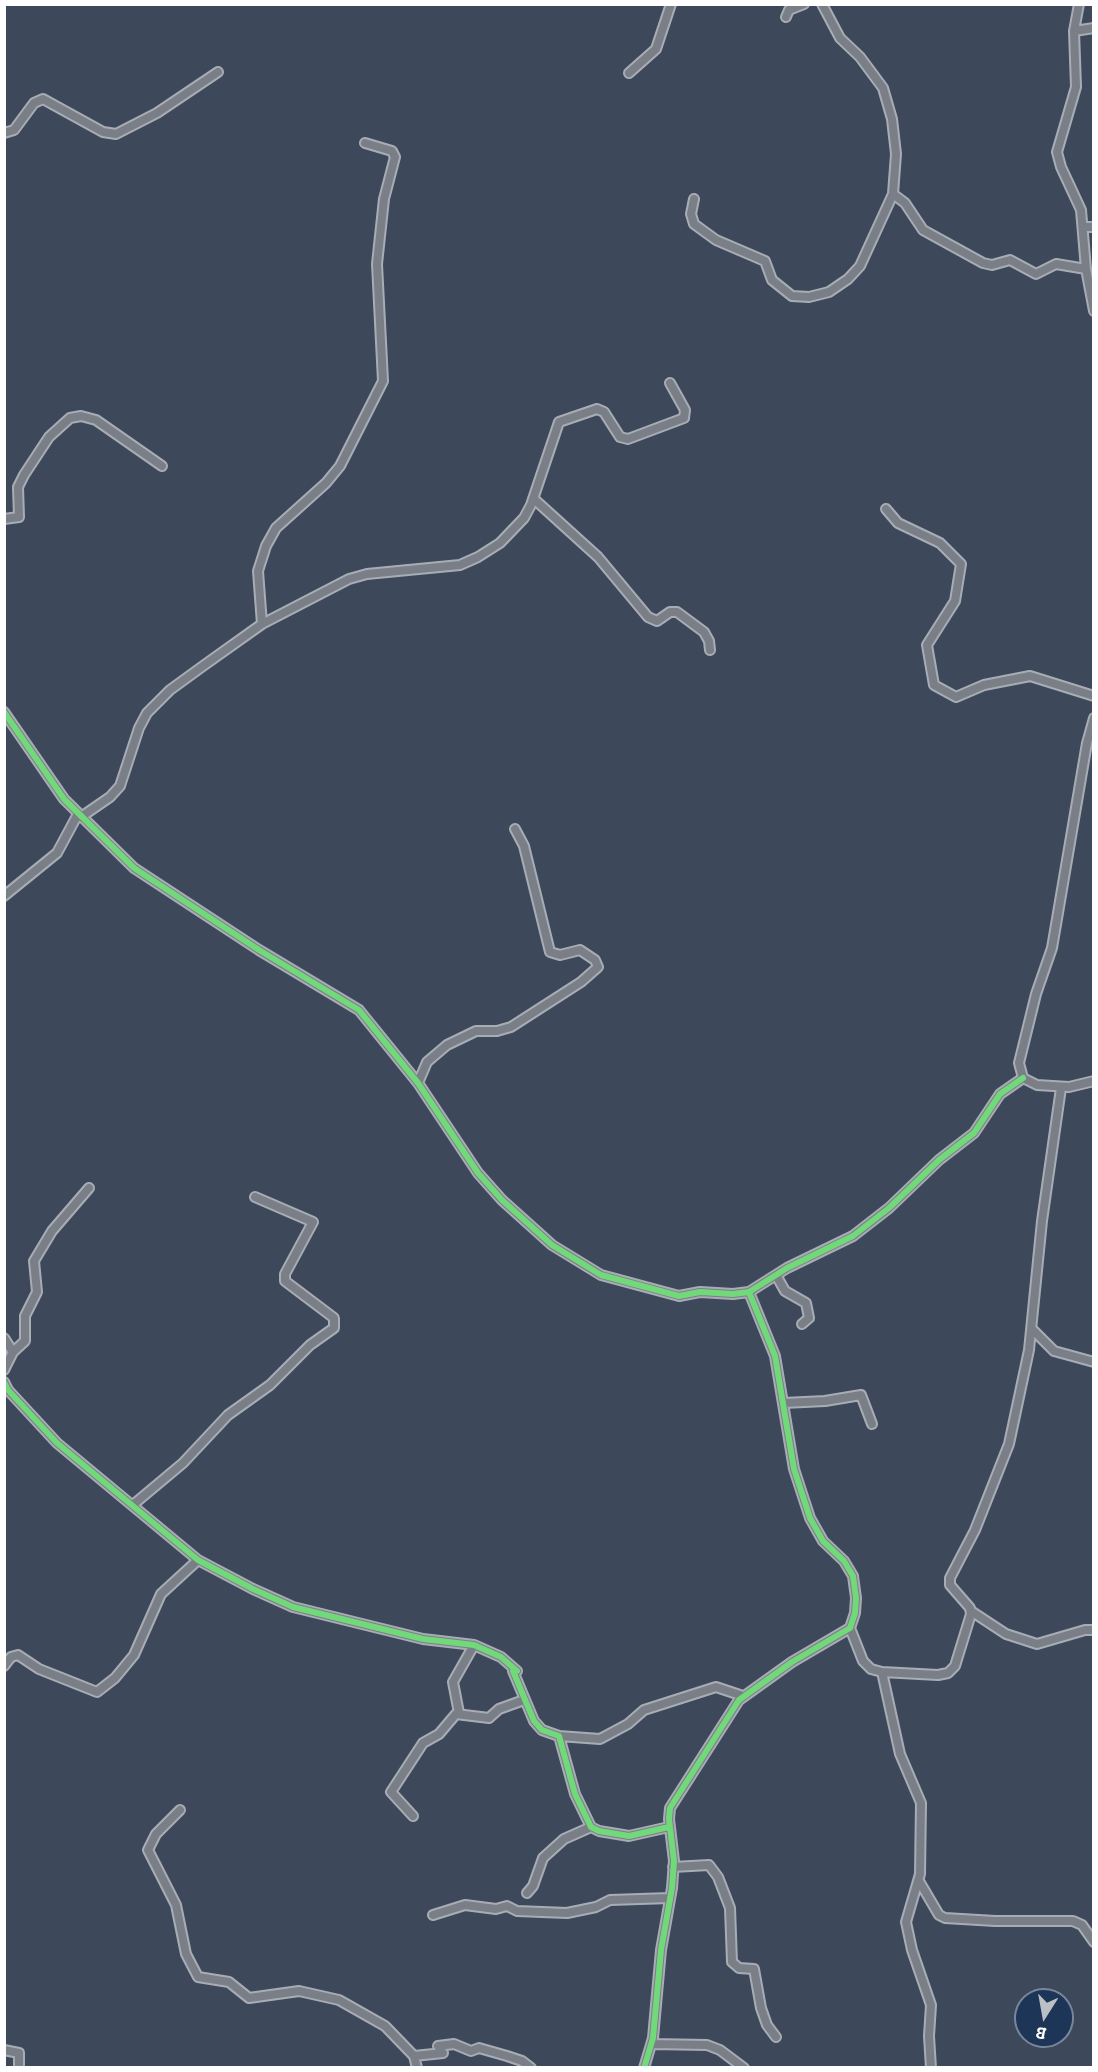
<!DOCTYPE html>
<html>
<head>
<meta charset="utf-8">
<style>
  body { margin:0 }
  #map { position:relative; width:1098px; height:2072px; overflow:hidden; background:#3d485b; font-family:Mali,sans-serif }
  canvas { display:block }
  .frame { position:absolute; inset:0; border:6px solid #fff; pointer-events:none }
  .north { position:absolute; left:1014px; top:1988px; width:60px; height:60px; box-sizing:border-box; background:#1d3557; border:2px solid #77869a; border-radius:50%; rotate:191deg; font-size:16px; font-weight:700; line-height:24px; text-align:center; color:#fff }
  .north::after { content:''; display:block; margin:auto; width:21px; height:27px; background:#bbbfc6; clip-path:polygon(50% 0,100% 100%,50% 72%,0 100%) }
</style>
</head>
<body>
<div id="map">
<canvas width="1098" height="2072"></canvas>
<div class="frame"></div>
<div class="north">B</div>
</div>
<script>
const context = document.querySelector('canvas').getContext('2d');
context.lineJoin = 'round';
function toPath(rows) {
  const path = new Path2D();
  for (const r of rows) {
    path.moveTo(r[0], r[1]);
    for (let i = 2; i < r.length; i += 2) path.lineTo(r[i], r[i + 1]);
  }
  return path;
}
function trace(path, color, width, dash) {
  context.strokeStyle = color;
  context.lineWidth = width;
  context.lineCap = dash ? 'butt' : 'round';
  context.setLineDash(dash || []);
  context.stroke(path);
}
const minor = toPath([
  [1079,4,1074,31,1076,87,1057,152,1061,167,1081,210,1086,269,1094,311],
  [786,17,789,10,804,4],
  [1074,31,1094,28],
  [629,73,656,49,671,4],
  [4,133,14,130,34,103,43,99,103,132,116,134,157,113,218,72],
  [893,194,905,203,923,230,983,263,992,265,1010,260,1036,274,1056,264,1086,269],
  [694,199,691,214,694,224,716,240,765,261,772,280,792,296,809,297,829,292,848,279,860,266,893,194,896,154,892,119,883,88,860,57,840,38,822,4],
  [1083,227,1094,227],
  [534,499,598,557,648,617,657,621,670,612,677,612,704,632,709,641,710,650],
  [886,509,898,523,940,543,961,564,955,601,927,645,934,685,956,697,984,685,1030,676,1094,696],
  [4,519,19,517,18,487,24,475,49,437,70,418,81,416,96,420,162,466],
  [262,624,258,571,266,546,276,528,326,483,340,466,383,381,377,264,384,199,395,157,392,151,365,143],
  [4,712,64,799,134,868,259,950,359,1010,418,1083,478,1173,502,1200,552,1245,601,1275,679,1296,700,1292,733,1294,749,1292,787,1268,853,1236,889,1208,939,1160,974,1133,1000,1094,1023,1078],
  [1094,718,1087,743,1052,948,1036,994,1019,1063,1023,1078,1037,1085,1069,1087,1094,1081],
  [81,817,110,797,120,786,139,728,147,713,170,690,203,666,262,624,349,579,367,574,460,565,478,557,500,543,524,518,531,505,559,422,597,409,604,412,620,437,628,439,684,418,685,410,670,383],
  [4,896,57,853,78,814],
  [418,1083,427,1062,447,1045,476,1031,497,1031,511,1027,581,982,598,967,595,960,580,950,560,955,550,952,524,846,515,829],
  [776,1275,785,1291,806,1303,809,1318,802,1324],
  [1032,1329,1054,1351,1094,1362],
  [4,1338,13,1352,4,1370],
  [13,1352,25,1341,25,1316,37,1292,34,1261,52,1231,89,1188],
  [4,1382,8,1390,57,1443,198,1560,253,1589,293,1607,423,1639,474,1645,501,1657,517,1671,513,1671,534,1721,542,1730,559,1736,575,1794,591,1827,599,1831,629,1836,669,1827],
  [784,1403,825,1401,861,1395,872,1424],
  [134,1504,183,1463,228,1415,270,1385,310,1345,334,1328,334,1318,285,1281,285,1274,313,1222,255,1197],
  [971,1611,1006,1634,1037,1644,1085,1630,1094,1630],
  [850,1628,863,1661,871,1669,882,1672,938,1675,948,1673,955,1666,971,1614,970,1608,950,1585,950,1578,975,1530,1009,1444,1029,1350,1042,1221,1061,1088],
  [4,1666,11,1657,18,1655,39,1669,97,1692,115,1678,134,1655,161,1594,198,1560],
  [882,1672,900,1754,921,1803,920,1874,906,1922,912,1950,931,2005,929,2036,931,2068],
  [459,1713,453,1682,474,1645],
  [559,1736,600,1739,628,1724,644,1710,716,1687,743,1696],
  [180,1810,156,1834,148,1850,176,1905,186,1954,198,1977,229,1982,249,1998,299,1991,339,2000,385,2026,414,2056,443,2053,438,2046,454,2044,471,2051,479,2048,507,2056,522,2061,531,2068],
  [413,1816,391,1792,423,1743,439,1734,456,1714,489,1718,499,1709,524,1700],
  [673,1867,709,1865,718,1877,730,1908,732,1962,739,1968,754,1969,761,2008,767,2025,776,2037],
  [919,1881,939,1915,945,1918,995,1921,1073,1921,1082,1925,1094,1942],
  [527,1893,533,1886,543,1858,564,1839,591,1827],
  [433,1915,465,1905,496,1909,507,1906,517,1911,567,1913,596,1907,610,1900,670,1898],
  [652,2044,707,2045,720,2050,744,2068],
  [4,2050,19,2053,19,2068],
  [414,2056,417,2068],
  [644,2068,653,2038,661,1950,672,1888,674,1861,669,1819,670,1808,739,1700,792,1662,850,1628,855,1613,856,1598,853,1576,844,1561,823,1541,810,1518,794,1469,775,1356,749,1292]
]);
trace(minor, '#a8adb5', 12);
trace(minor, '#7a7f87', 8);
trace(toPath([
  [4,712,64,799,134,868,259,950,359,1010,418,1083,478,1173,502,1200,552,1245,601,1275,679,1296,700,1292,733,1294,749,1292,787,1268,853,1236,889,1208,939,1160,974,1133,1000,1094,1023,1078],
  [4,1382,8,1390,57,1443,198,1560,253,1589,293,1607,423,1639,474,1645,501,1657,517,1671,513,1671,534,1721,542,1730,559,1736,575,1794,591,1827,599,1831,629,1836,669,1827],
  [644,2068,653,2038,661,1950,672,1888,674,1861,669,1819,670,1808,739,1700,792,1662,850,1628,855,1613,856,1598,853,1576,844,1561,823,1541,810,1518,794,1469,775,1356,749,1292]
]), '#71d979', 6);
</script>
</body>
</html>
